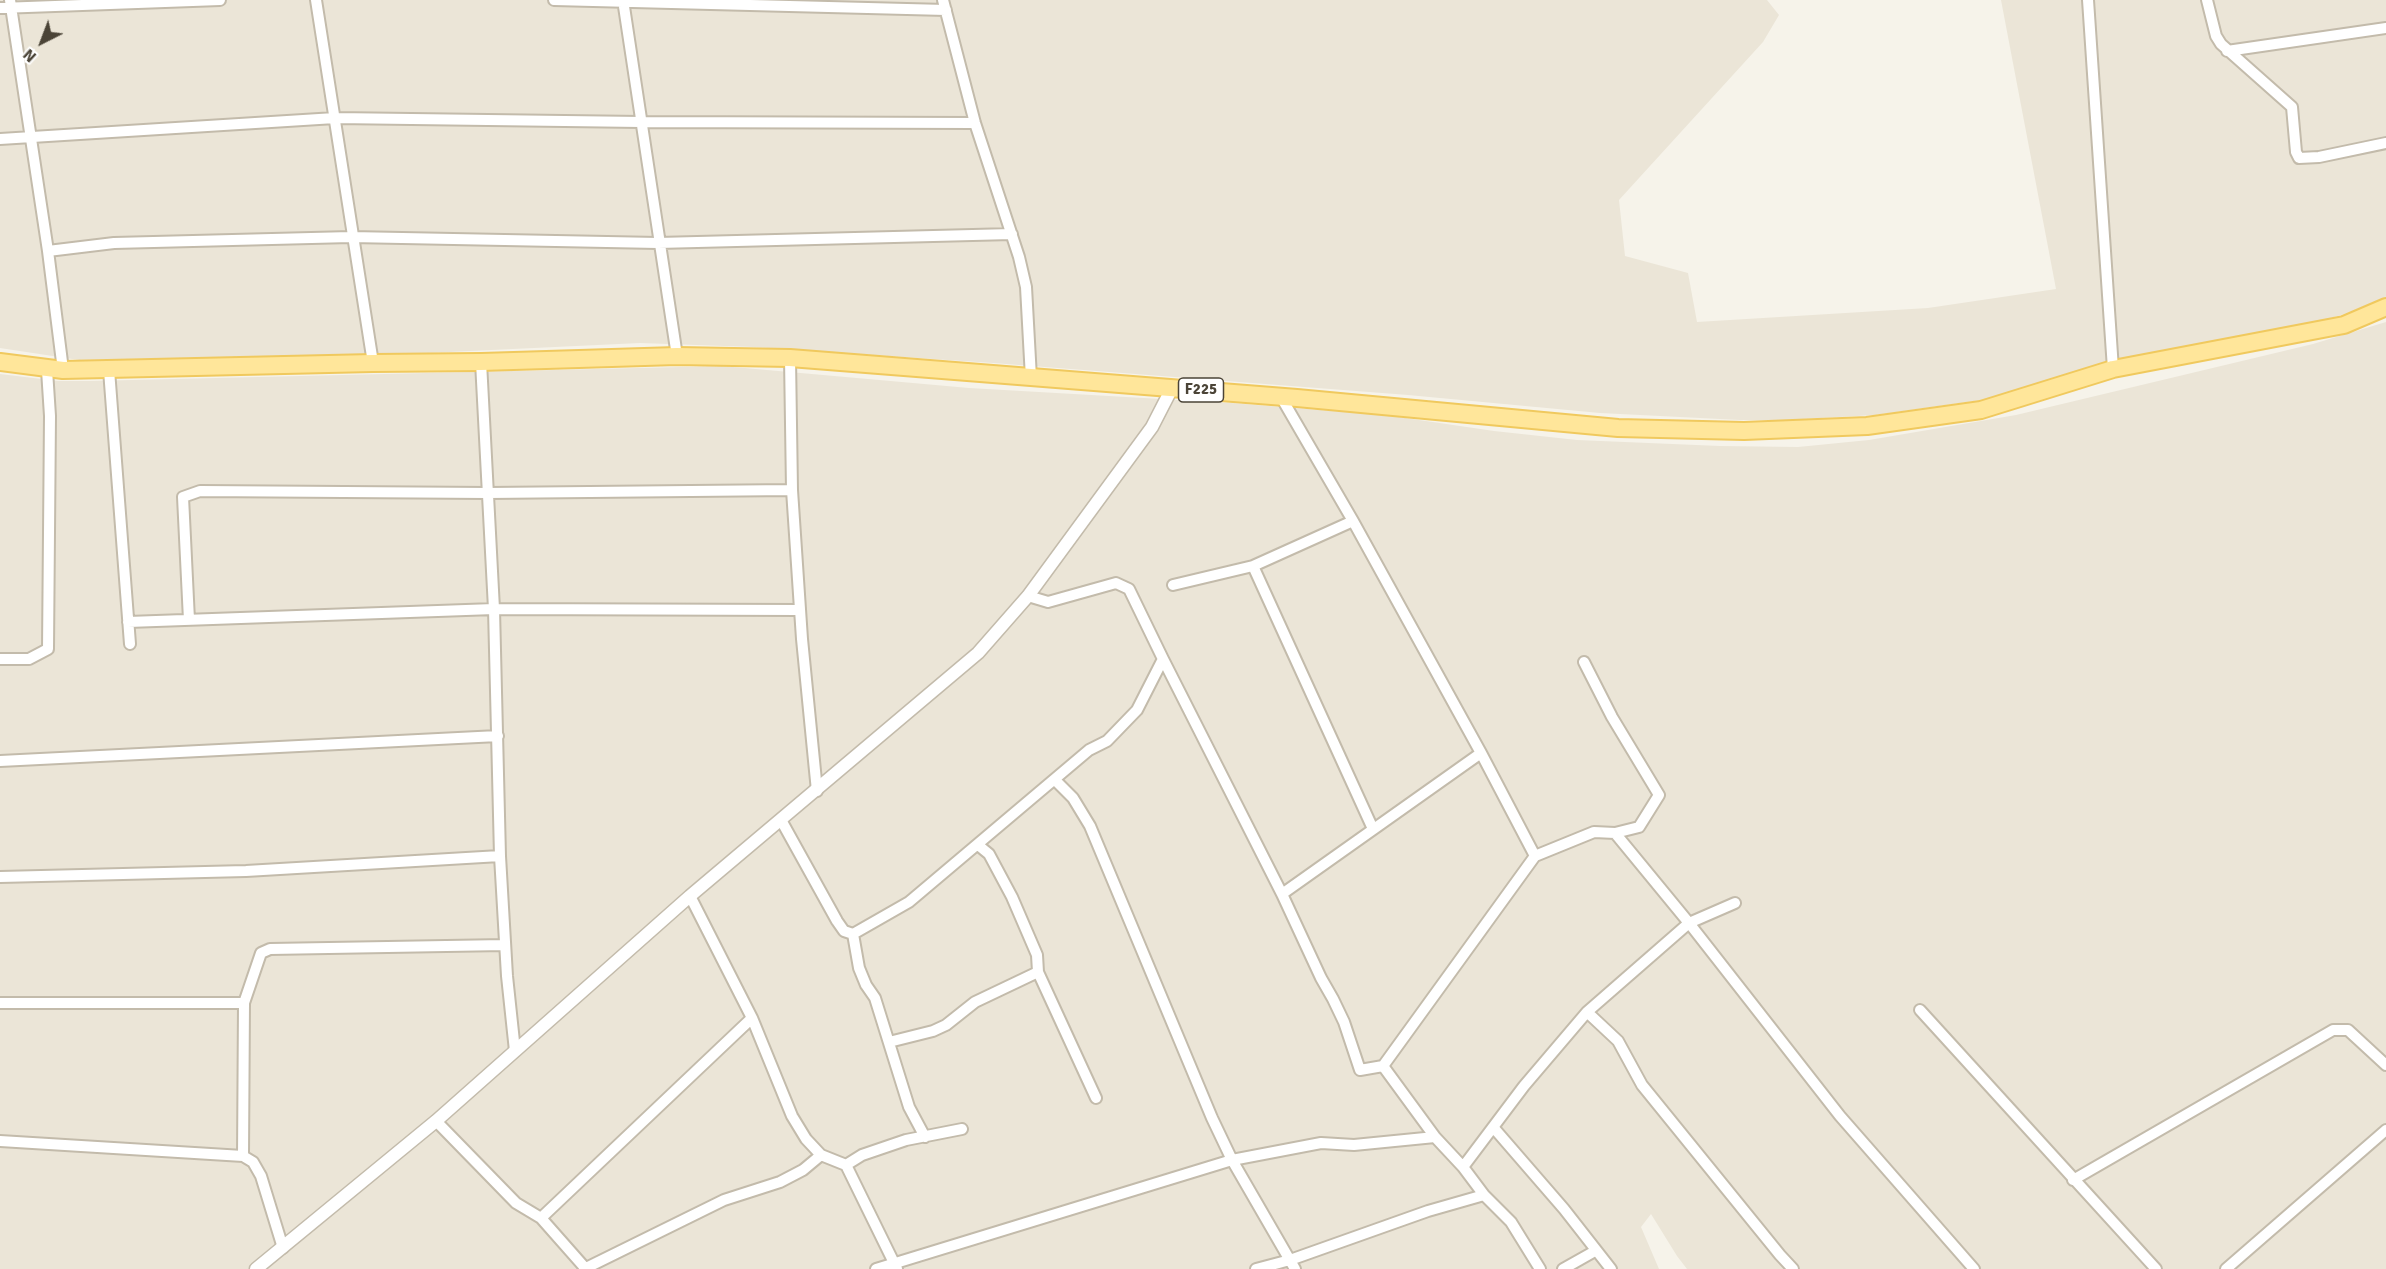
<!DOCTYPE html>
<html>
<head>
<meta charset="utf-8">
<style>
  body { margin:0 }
  #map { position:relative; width:2386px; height:1269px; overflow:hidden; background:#f6f3ea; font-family:Signika,sans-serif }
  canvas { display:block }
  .north { position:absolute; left:12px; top:12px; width:60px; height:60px; -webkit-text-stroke:4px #fff; paint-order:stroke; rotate:222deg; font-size:16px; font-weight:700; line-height:24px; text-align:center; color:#4b4437 }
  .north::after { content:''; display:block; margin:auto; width:21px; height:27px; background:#4b4437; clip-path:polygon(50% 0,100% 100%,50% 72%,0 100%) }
</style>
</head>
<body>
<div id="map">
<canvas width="2386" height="1269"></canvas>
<div class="north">N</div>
</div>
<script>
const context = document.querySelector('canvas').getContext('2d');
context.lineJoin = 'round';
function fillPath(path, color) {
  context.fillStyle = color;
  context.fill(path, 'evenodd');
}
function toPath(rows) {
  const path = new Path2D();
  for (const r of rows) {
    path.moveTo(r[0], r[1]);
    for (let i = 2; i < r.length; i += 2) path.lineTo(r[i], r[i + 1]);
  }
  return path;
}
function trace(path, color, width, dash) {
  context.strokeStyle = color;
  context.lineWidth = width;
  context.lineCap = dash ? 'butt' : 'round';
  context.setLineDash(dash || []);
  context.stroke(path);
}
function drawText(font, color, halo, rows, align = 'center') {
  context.font = font + ' Signika,sans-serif';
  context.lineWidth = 4.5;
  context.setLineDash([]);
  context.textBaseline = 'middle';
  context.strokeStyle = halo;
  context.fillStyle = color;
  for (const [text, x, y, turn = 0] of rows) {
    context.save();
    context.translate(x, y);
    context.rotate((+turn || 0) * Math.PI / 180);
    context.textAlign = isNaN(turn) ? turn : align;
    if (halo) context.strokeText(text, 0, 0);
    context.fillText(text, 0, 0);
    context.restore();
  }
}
fillPath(toPath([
  [0,0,1767,0,1779,15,1763,42,1619,200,1625,256,1688,273,1697,322,1928,308,2056,289,2001,0,2386,0,2386,300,2338,316,2176,358,2017,395,1875,415,1785,420,1740,420,1600,413,1408,395,993,363,753,347,640,343,428,353,79,360,0,348],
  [2386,322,2386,1269,1687,1269,1677,1256,1651,1214,1641,1227,1659,1269,0,1269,0,374,58,381,90,381,722,366,969,388,1231,403,1385,415,1494,431,1577,440,1720,446,1798,447,1869,440,2016,415,2313,344]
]), '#ebe5d7');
const minor = toPath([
  [10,0,48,251,63,370],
  [316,0,373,363],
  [554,0,946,10],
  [623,0,677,356],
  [943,0,975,123,1019,257,1026,287,1031,378],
  [2088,0,2113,369],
  [2207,0,2216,36,2221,44,2292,107,2296,152,2299,158,2319,157,2386,143],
  [0,8,220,0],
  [2227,51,2386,28],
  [0,139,335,118,641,122,975,123],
  [48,251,114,243,351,237,658,243,1012,234],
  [790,358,792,490,802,639,817,791],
  [481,362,494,609,500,856,507,976,515,1051],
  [109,370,130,644],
  [1281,397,1353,521,1481,753,1535,856],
  [1253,566,1373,829],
  [1173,585,1253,566,1353,521],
  [1028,596,1048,602,1116,583,1129,589,1163,659,1282,894,1321,978,1333,999,1344,1022,1360,1070,1383,1066,1535,856,1594,832,1615,833,1689,923,1840,1116,1974,1269],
  [189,620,183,497,200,491,488,493,792,490],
  [128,622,494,609,800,610],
  [0,659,29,659,48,649,50,416,47,370],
  [1584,662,1612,717,1659,795,1639,827,1615,833],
  [0,761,498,736],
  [1055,780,1073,798,1090,826,1212,1118,1232,1160,1295,1269],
  [781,820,837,921,844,931,853,934,909,902,1089,750,1107,741,1137,710,1163,659],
  [978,845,989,854,1012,897,1037,955,1038,972,1096,1098],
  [0,877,246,871,500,856],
  [1282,894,1481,753],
  [690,896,752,1018,792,1116,806,1139,821,1155,846,1165,897,1269],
  [853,934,859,968,866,985,875,998,909,1107,925,1137],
  [0,1003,244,1003],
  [1920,1010,2156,1269],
  [1587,1012,1618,1041,1642,1085,1780,1255,1793,1269],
  [889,1042,933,1031,946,1025,975,1002,1038,972],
  [1383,1066,1435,1137,1463,1167,1484,1195,1511,1222,1540,1269],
  [436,1121,516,1203,541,1218,586,1269],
  [1493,1127,1564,1209,1611,1269],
  [0,1141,243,1156,253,1162,261,1176,283,1248],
  [243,1156,244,1003,261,953,270,949,505,945],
  [846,1165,862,1155,906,1140,962,1129],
  [1463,1167,1524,1086,1587,1012,1689,923,1735,903],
  [2073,1180,2333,1030,2348,1030,2386,1065],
  [541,1218,752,1018],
  [584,1269,724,1200,780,1182,803,1170,821,1155],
  [876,1269,1232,1160,1321,1143,1354,1145,1435,1137],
  [1256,1269,1290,1260,1428,1211,1484,1195],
  [1563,1269,1595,1251],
  [2226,1269,2386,1130]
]);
const tertiary = toPath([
  [256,1269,436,1121,690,896,978,653,1028,596,1152,427,1172,388]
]);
const primary = toPath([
  [0,362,63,370,373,363,481,362,677,356,790,358,1297,398,1618,428,1744,431,1867,426,1981,410,2113,369,2344,325,2386,307]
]);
trace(minor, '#c3bbab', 14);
trace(tertiary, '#c3bbab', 15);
trace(primary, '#f0c95e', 20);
trace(minor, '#fff', 10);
trace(tertiary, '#fff', 12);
trace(primary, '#ffe69a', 16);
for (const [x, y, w] of [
  [1201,390,45]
]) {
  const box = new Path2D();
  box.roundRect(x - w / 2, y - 12, w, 24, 4.5);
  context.fillStyle = '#fff';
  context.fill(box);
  trace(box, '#4b4437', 1.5);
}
drawText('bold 15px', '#4b4437', null, [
  ["F225",1201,390]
]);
</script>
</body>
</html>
